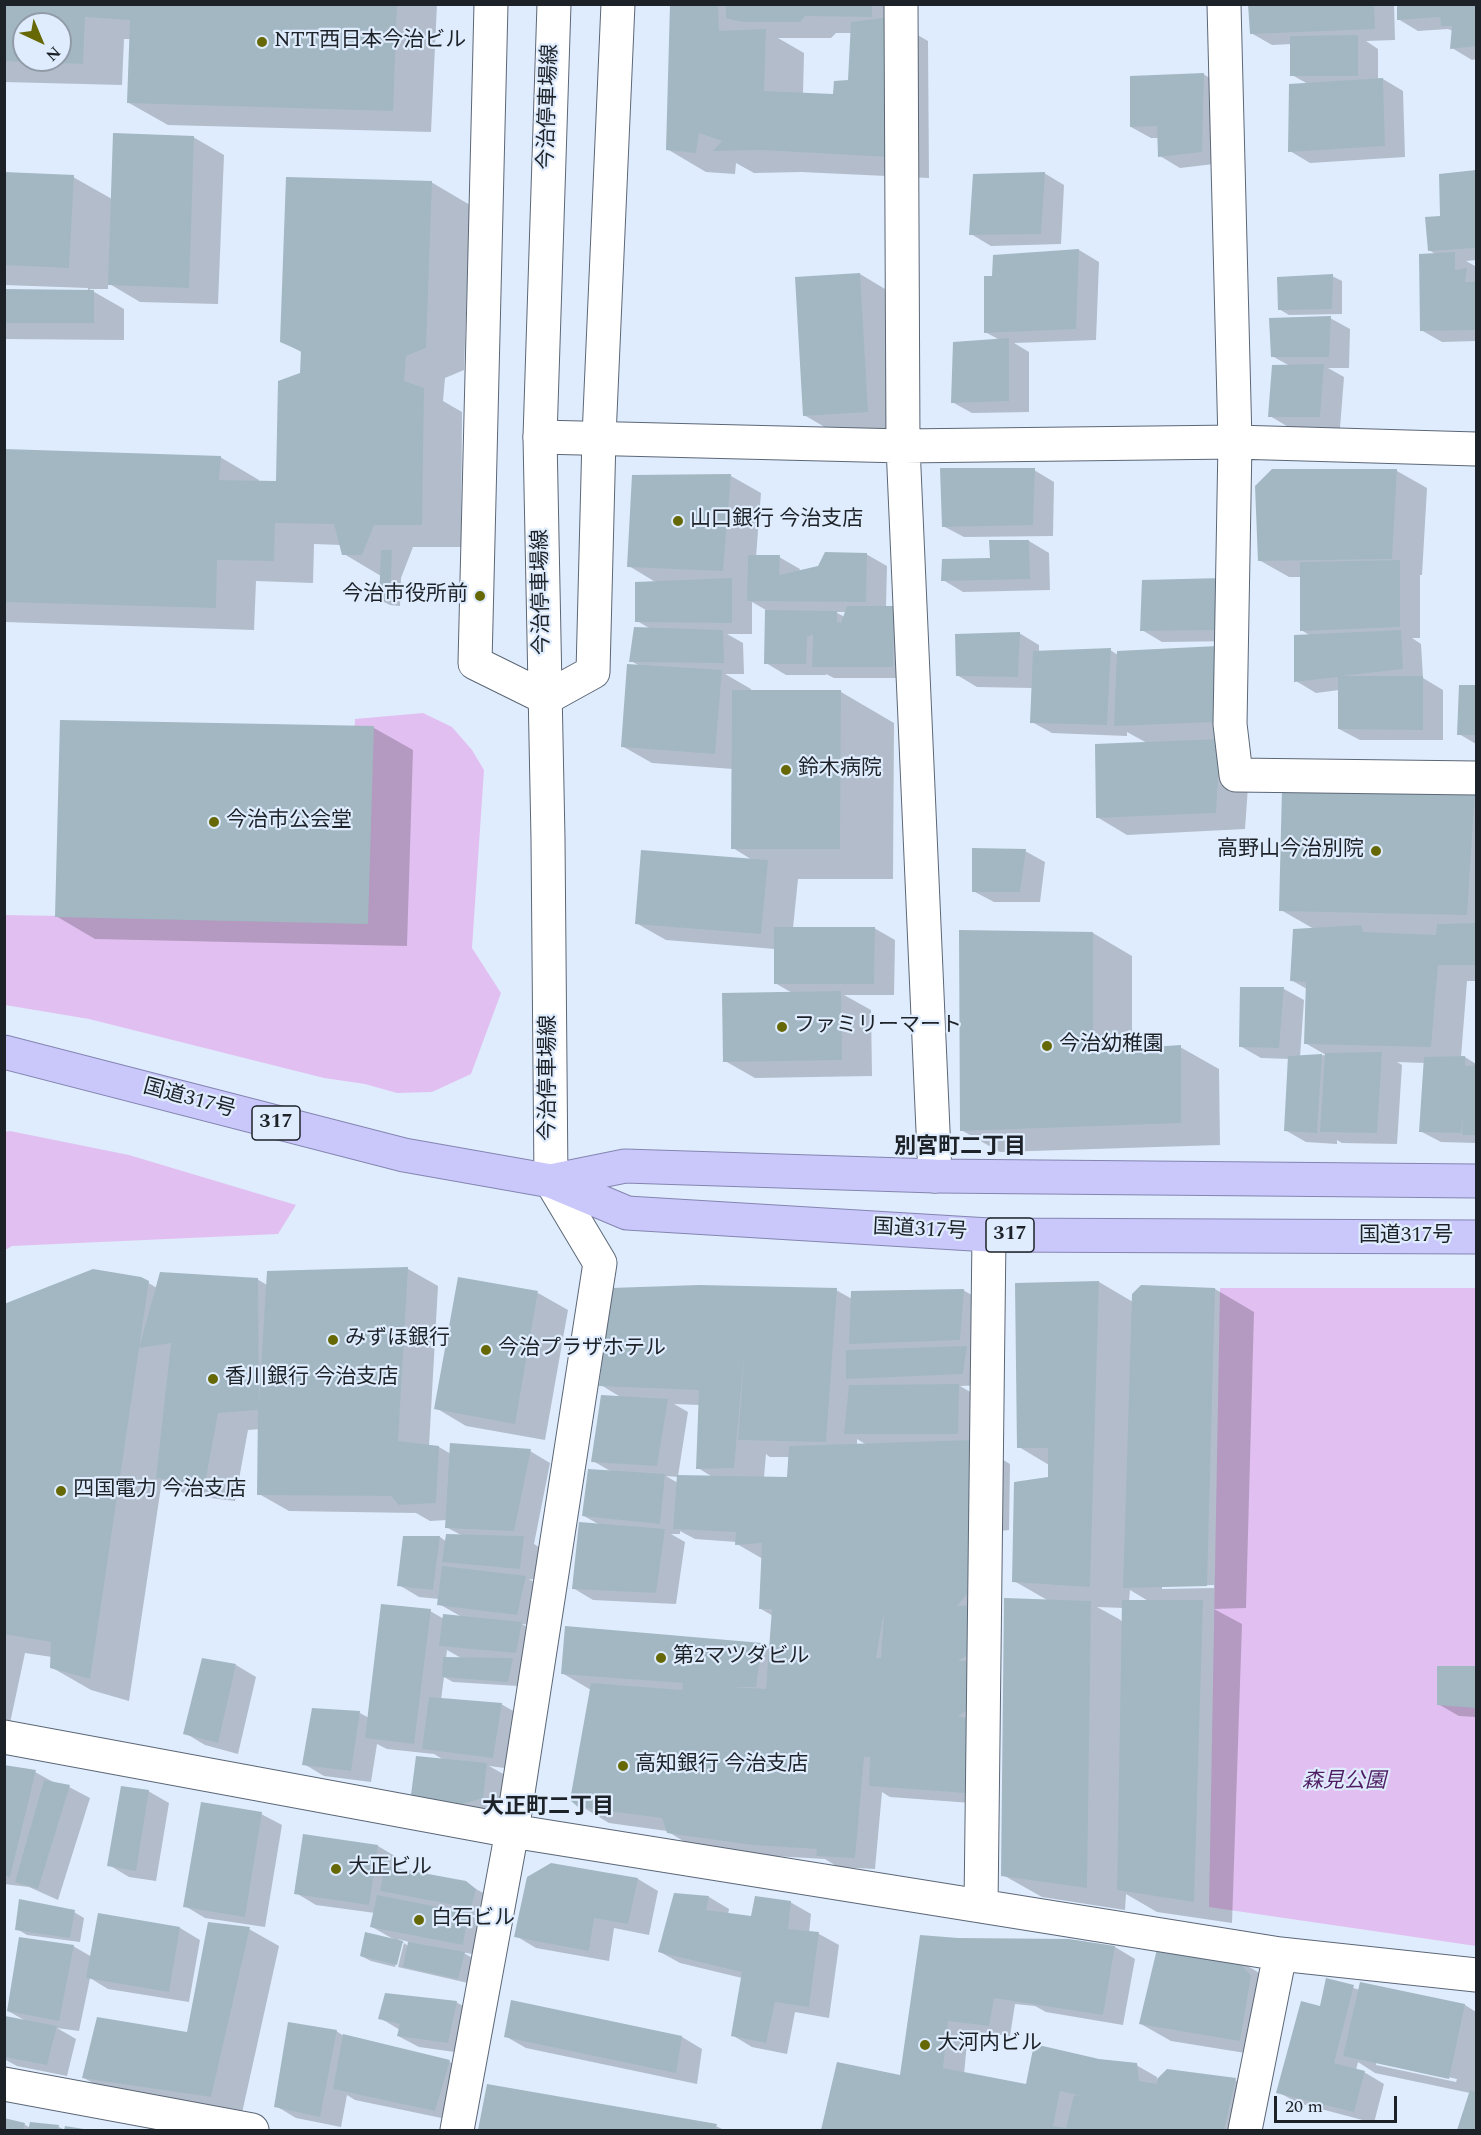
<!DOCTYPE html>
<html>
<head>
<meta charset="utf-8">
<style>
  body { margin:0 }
  #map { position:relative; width:1481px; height:2135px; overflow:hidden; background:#dfecfd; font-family:Spectral,serif }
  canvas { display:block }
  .frame { position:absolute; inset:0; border:6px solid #1d2228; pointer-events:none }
  .north { position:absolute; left:12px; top:12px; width:60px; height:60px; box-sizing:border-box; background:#dfecfd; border:2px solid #919ba8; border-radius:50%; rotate:136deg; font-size:16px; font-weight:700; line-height:24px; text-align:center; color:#1d2228 }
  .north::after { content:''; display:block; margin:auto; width:21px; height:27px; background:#666806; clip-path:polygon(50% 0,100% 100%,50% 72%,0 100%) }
  .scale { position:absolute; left:1274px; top:2096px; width:123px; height:27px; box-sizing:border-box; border:3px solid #1d2228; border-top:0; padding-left:8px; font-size:18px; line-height:21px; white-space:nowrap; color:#1d2228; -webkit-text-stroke:4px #dfecfd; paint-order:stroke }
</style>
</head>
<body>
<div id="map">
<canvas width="1481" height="2135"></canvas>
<div class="frame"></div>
<div class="north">N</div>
<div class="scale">20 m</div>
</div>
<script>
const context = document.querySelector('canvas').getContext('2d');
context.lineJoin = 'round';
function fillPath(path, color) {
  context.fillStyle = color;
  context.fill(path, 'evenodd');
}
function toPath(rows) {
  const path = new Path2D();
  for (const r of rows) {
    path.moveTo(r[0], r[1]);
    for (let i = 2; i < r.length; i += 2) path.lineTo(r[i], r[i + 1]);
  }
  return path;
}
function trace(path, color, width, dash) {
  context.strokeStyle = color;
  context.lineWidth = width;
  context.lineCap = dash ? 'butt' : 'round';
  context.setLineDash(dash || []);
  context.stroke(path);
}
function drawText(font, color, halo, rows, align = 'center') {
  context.font = font + ' Spectral,"Noto Sans JP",serif';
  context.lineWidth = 4.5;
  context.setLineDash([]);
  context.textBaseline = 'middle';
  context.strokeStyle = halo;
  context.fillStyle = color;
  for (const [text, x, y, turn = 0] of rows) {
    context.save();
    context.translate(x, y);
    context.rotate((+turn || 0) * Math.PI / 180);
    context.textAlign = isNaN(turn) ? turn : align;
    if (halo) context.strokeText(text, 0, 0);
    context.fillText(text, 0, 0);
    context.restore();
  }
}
fillPath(toPath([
  [423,713,452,727,472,750,484,770,472,948,501,993,471,1074,432,1092,397,1093,365,1084,324,1078,89,1019,5,1005,4,915,345,921,355,719],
  [10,1131,129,1155,296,1205,278,1234,12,1246,5,1250,4,1132],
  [1220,1288,1476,1288,1476,1946,1209,1907]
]), '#e1c0f1');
fillPath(toPath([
  [4,4,437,4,431,132,168,125,129,103,131,39,124,39,122,85,4,82],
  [24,24,60,24,60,60,24,60],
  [671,4,902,4,902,26,928,41,929,178,801,172,754,173,736,163,735,174,706,172,667,149],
  [836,33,852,33,849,81,835,96,803,94,804,53,778,38,831,38],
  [1250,4,1394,4,1395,40,1366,41,1378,49,1378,79,1383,79,1403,91,1405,157,1310,163,1290,151,1308,84,1292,75,1292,44,1272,45,1251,33],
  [1398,4,1476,4,1476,59,1472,60,1452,48,1453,31,1448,29,1418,31,1398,19],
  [1203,74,1224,86,1222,163,1180,168,1160,156,1159,138,1151,138,1131,127],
  [193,137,224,155,218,304,140,302,108,283,108,289,89,289,124,309,124,340,4,339,4,290,88,291,88,288,4,285,4,174,73,177,112,199],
  [1476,172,1476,260,1466,261,1475,266,1476,275,1476,341,1442,342,1421,330,1437,255,1429,250,1441,218,1441,175],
  [1044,173,1064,185,1061,244,991,246,971,234],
  [431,182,470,205,464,370,445,378,443,401,462,412,461,547,413,547,401,578,400,606,390,605,380,600,381,576,344,554,341,545,314,544,313,583,256,581,254,630,4,622,4,451,220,457,259,480,259,482,278,483,302,374,303,353,281,341],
  [1079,250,1099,262,1096,340,1014,343,1029,352,1029,412,972,413,952,402,1000,340,985,332,994,278,994,256],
  [860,274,890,292,897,429,835,433,804,415],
  [1332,276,1342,281,1342,314,1289,315,1279,309],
  [1330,318,1350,329,1349,368,1328,368,1344,377,1340,428,1290,428,1270,416,1290,366,1272,356],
  [1034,470,1054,482,1053,536,964,537,943,526],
  [1273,470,1397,471,1427,488,1422,575,1420,575,1420,638,1412,638,1421,644,1423,678,1443,690,1443,740,1360,740,1339,729,1339,690,1316,693,1296,681,1311,636,1301,630,1301,577,1289,577,1259,560],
  [731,476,761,493,756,557,779,557,800,569,799,572,866,554,887,566,886,607,894,607,913,678,834,678,826,674,826,675,786,675,766,663,766,610,752,602,752,634,727,634,743,643,744,674,725,674,751,689,751,691,841,692,894,723,893,879,798,879,793,928,874,928,895,940,894,995,844,995,871,1010,872,1076,755,1078,725,1061,794,994,775,983,775,949,666,940,636,923,754,861,733,848,733,769,652,763,622,746,640,666,631,661,651,629,637,621,657,583,629,566],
  [835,612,847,612,845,617],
  [1029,541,1049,553,1050,590,963,592,943,580],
  [1144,582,1240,641,1162,642,1142,630],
  [1019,633,1039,645,1039,652,1110,650,1118,655,1247,665,1247,739,1250,758,1245,829,1127,835,1097,817,1147,743,1127,732,1127,736,1052,733,1032,722,1033,688,977,687,957,675],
  [1461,687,1476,687,1476,744,1459,734],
  [374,728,413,750,407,946,95,939,56,916],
  [1476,792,1476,981,1467,981,1461,1057,1465,1057,1476,1064,1476,1143,1441,1142,1420,1131,1425,1063,1397,1062,1402,1065,1397,1144,1342,1143,1337,1140,1337,1144,1306,1142,1285,1130,1290,1059,1261,1058,1240,1046,1284,989,1304,1000,1300,1057,1326,1055,1305,1043,1307,989,1291,980,1314,929,1281,910],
  [1025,851,1045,862,1040,902,994,902,973,891],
  [1093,933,1132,956,1132,1050,1180,1047,1219,1069,1220,1145,1000,1152,961,1130],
  [408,1269,438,1286,429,1446,439,1447,451,1454,530,1451,550,1463,534,1544,544,1550,540,1580,529,1579,545,1589,537,1626,522,1624,541,1635,518,1686,453,1682,444,1677,441,1700,501,1704,522,1716,513,1769,489,1766,507,1776,503,1809,483,1814,433,1806,413,1794,444,1760,434,1754,387,1749,377,1744,371,1782,324,1776,304,1764,313,1710,360,1713,369,1718,430,1611,444,1619,462,1617,439,1604,439,1599,419,1597,399,1585,440,1537,447,1542,463,1536,446,1527,447,1520,430,1521,416,1513,289,1511,259,1494,260,1429,248,1430,235,1501,187,1495,162,1480,129,1701,91,1690,51,1667,52,1657,25,1653,10,1723,4,1721,4,1306,140,1278,157,1288,257,1279,267,1285,268,1273],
  [447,1650,463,1659,446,1658],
  [1099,1282,1133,1302,1215,1289,1254,1312,1246,1608,1214,1609,1242,1624,1232,1923,1157,1912,1126,1894,1125,1910,1042,1897,1003,1875,1049,1601,1014,1581,1050,1479,1049,1465,1019,1447,1017,1284],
  [1214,1585,1214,1588,1162,1589,1162,1586],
  [1130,1590,1150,1602,1129,1601],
  [1097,1607,1124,1608,1123,1622,1119,1619],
  [836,1290,852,1299,963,1290,984,1302,984,1385,960,1386,979,1397,978,1445,1010,1464,1009,1530,1000,1531,985,1804,890,1797,882,1792,875,1869,838,1867,825,1859,773,1856,688,1844,667,1831,609,1823,579,1805,591,1690,562,1673,762,1644,770,1649,773,1616,761,1609,763,1559,737,1544,737,1542,695,1539,680,1531,680,1534,671,1534,685,1542,676,1604,593,1600,573,1588,600,1525,584,1516,612,1472,593,1461,622,1398,601,1385],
  [674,1404,700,1405,698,1468,711,1476,678,1476,688,1412],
  [857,1439,867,1445,857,1446],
  [766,1454,770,1457,790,1457,788,1478,764,1477],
  [666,1476,678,1477,678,1483],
  [538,1293,568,1310,545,1440,466,1426,436,1408],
  [236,1665,256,1677,238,1754,205,1745,185,1733],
  [1438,1667,1476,1668,1476,1717,1459,1716,1438,1704],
  [4,1766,35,1772,55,1783,69,1787,90,1798,58,1900,29,1887,4,1884],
  [148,1791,169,1803,156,1881,129,1877,109,1865],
  [261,1814,282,1825,265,1927,205,1918,185,1906],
  [378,1846,398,1858,396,1869,465,1883,487,1895,491,1918,468,1914,488,1926,483,1956,462,1952,474,1959,468,1983,398,1967,404,1943,408,1946,409,1942,398,1939,404,1943,401,1943,395,1967,371,1961,361,1956,395,1940,372,1927,375,1913,316,1905,296,1893],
  [551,1864,638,1879,658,1891,649,1935,614,1928,609,1961,536,1948,516,1936],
  [709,1897,729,1909,728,1915,753,1918,790,1902,811,1914,809,1933,819,1934,839,1945,829,2018,795,2012,787,2054,752,2047,732,2035,742,1978,680,1963,660,1952],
  [74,1912,84,1918,80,1942,27,1935,17,1929],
  [99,1915,180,1928,200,1940,189,2002,108,1989,90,1978,79,2031,57,2028,76,2039,67,2076,17,2066,4,2059,6,2018,26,2021,8,2011,73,1946,92,1957],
  [249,1929,279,1946,242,2113,114,2095,84,2078,189,2034],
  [957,1940,1069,1941,1115,1947,1135,1959,1123,2025,1046,2012,1035,2006,1015,2004,1010,2036,968,2031,964,2075,1027,2086,1099,2060,1136,2065,1157,2077,1158,2080,1168,2070,1235,2080,1256,2092,1247,2130,822,2130,838,2064,901,2077],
  [1236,1959,1266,1977,1270,2057,1171,2041,1141,2024],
  [1327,1980,1360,1990,1465,2005,1476,2012,1476,2130,1459,2130,1470,2093,1375,2073,1358,2062,1356,2070,1364,2072,1384,2084,1374,2123,1298,2103,1278,2092,1321,2008],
  [1376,2061,1457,2079,1456,2082,1376,2065],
  [456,2002,477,2014,469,2054,419,2047,398,2036,400,2030,380,2018],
  [512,2002,682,2037,702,2049,697,2084,526,2048,505,2036],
  [336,2031,344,2036,450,2062,470,2073,456,2121,355,2100,347,2095,341,2127,296,2118,276,2106],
  [488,2086,716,2126,724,2130,480,2130],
  [4,2120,24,2124,30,2128,31,2124,59,2127,65,2130,4,2130]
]), '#0003');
fillPath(toPath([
  [4,4,397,4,393,111,127,103,130,20,85,17,83,64,29,62,29,60,60,60,60,24,24,24,24,62,4,61],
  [670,4,718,4,719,31,766,29,764,91,833,94,834,81,848,80,851,22,890,17,890,157,761,150,713,151,722,141,699,133,696,153,666,150],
  [726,4,872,4,872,17,805,16,800,22,742,22,726,18],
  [1248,4,1374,4,1375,29,1250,34],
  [1397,5,1476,5,1476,46,1450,49,1452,26,1441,26,1440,17,1397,20],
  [1358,35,1358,76,1290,76,1290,36],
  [1204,73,1202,152,1158,157,1157,126,1130,127,1130,76],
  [1383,78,1385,146,1288,152,1289,84],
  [113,133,194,136,189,288,108,285],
  [1476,170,1476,248,1428,251,1425,217,1440,216,1439,174],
  [4,172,74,175,69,268,4,265],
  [1045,172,1041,234,969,235,973,174],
  [286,177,432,181,426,348,406,356,404,381,424,388,422,525,374,525,362,555,342,555,334,524,275,523,274,561,217,560,216,608,4,602,4,449,221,456,219,480,276,481,278,381,300,373,301,351,280,342],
  [1079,249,1076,329,984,333,984,276,992,276,993,255],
  [1455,252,1455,270,1467,268,1465,282,1476,282,1476,330,1420,331,1419,254],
  [860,273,868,412,803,416,795,277],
  [1333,274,1332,309,1278,310,1277,277],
  [4,289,94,290,94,323,4,323],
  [1331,316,1329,357,1271,357,1269,318],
  [1009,338,1009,401,951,403,953,342],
  [1324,364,1320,417,1268,417,1272,365],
  [940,468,1035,468,1033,525,942,527],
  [1272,469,1397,469,1392,559,1258,561,1255,486],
  [731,474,723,571,627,567,632,475],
  [989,540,1029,540,1030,579,941,581,942,559,990,558],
  [381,550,392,550,390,601,379,601],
  [825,552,867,553,866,602,747,601,748,555,780,555,779,575,818,566],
  [1400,560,1400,627,1300,631,1300,562],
  [732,578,732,623,635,622,635,582],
  [1223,578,1220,630,1140,631,1142,580],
  [847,606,894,606,893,667,812,667,813,634,807,637,806,664,764,664,765,610,837,611,837,622,841,623],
  [634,627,723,630,724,663,629,662],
  [1401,630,1403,669,1341,676,1423,676,1423,730,1338,729,1338,677,1294,682,1294,635],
  [1020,632,1018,677,956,676,955,634],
  [1218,646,1217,722,1114,726,1117,651],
  [1111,648,1107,725,1030,723,1033,651],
  [627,664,722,670,715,754,621,747],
  [1459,685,1476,685,1476,735,1457,735],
  [732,690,841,690,840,849,731,849],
  [60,720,374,726,368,924,55,917],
  [1220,739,1216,813,1096,818,1095,744],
  [1282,788,1475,790,1467,915,1279,911],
  [972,848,1026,849,1020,892,972,892],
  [641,850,768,860,761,934,635,924],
  [1476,923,1476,965,1438,965,1431,1047,1304,1044,1306,982,1290,981,1293,929,1361,925,1363,932,1436,935,1437,924],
  [774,927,875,927,874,984,774,984],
  [959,930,1093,932,1093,1051,1181,1045,1181,1123,960,1131],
  [1240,987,1284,987,1279,1048,1239,1047],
  [841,991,842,1060,723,1062,722,993],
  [1382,1052,1377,1133,1320,1132,1325,1053],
  [1322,1054,1317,1133,1284,1131,1288,1056],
  [1465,1056,1465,1066,1476,1065,1476,1135,1462,1135,1463,1115,1461,1133,1419,1132,1424,1057],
  [408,1267,398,1441,439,1446,436,1503,399,1505,391,1496,257,1495,258,1410,218,1413,205,1484,156,1478,171,1343,139,1348,160,1272,258,1278,259,1402,267,1271],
  [93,1269,141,1277,149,1281,90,1679,50,1668,51,1642,4,1634,4,1304],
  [458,1277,538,1291,515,1424,434,1409],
  [1099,1281,1090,1587,1012,1582,1014,1482,1048,1477,1048,1448,1017,1448,1015,1283],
  [699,1285,837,1288,826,1442,738,1440,745,1345,734,1468,696,1469,699,1390,599,1386,611,1288],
  [1141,1285,1215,1288,1207,1586,1123,1588,1132,1294],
  [964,1289,960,1340,849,1344,851,1291],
  [967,1346,963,1374,846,1379,846,1350],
  [959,1384,958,1434,844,1434,849,1385],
  [601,1395,668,1399,657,1466,591,1462],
  [972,1440,967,1594,957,1606,972,1605,970,1654,958,1661,970,1661,969,1709,958,1716,971,1719,965,1793,869,1786,870,1757,864,1757,855,1858,816,1856,817,1849,752,1845,667,1833,662,1818,578,1807,570,1800,591,1683,682,1690,683,1683,561,1674,565,1626,762,1643,756,1687,731,1687,766,1689,772,1609,759,1609,762,1543,735,1545,736,1532,673,1529,677,1475,787,1477,789,1446],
  [884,1612,881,1658,876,1658],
  [450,1443,531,1449,514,1531,445,1528],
  [588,1469,665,1474,660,1524,582,1516],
  [579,1522,665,1529,656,1593,572,1589],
  [446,1534,524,1536,520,1569,442,1562],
  [403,1536,440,1536,433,1590,397,1586],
  [442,1566,526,1576,517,1615,437,1605],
  [1004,1598,1091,1601,1087,1888,1001,1876],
  [1122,1600,1203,1600,1194,1902,1117,1890],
  [381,1604,431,1609,414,1744,365,1738],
  [443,1614,522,1622,516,1653,439,1646],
  [443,1657,513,1658,508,1682,442,1677],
  [202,1658,236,1664,218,1743,183,1734],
  [1437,1666,1476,1666,1476,1708,1437,1705],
  [429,1697,502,1703,493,1758,422,1749],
  [312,1708,360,1711,351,1771,302,1765],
  [416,1756,487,1763,483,1798,462,1804,411,1795],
  [4,1765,36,1770,10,1877,4,1876],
  [44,1780,70,1785,38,1889,15,1882],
  [121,1786,149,1790,136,1871,107,1866],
  [201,1802,262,1812,245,1917,183,1907],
  [303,1834,378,1845,369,1905,294,1894],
  [551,1863,638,1878,628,1924,594,1918,589,1951,514,1937,527,1877],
  [385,1866,466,1881,476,1889,471,1908,380,1891],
  [674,1893,709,1896,706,1910,751,1916,755,1896,791,1901,788,1929,819,1932,809,2007,775,2002,766,2043,731,2036,742,1972,658,1952],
  [377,1895,468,1913,463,1945,370,1927],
  [19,1899,75,1910,70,1938,15,1930],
  [98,1913,180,1927,169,1992,86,1978],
  [208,1922,250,1927,211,2097,82,2078,97,2017,187,2032],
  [365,1932,403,1941,397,1965,360,1956],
  [920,1935,958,1938,1069,1939,1115,1946,1103,2015,994,1998,989,2026,948,2021,943,2068,1026,2084,1034,2044,1099,2059,1137,2063,1139,2081,1157,2084,1158,2078,1167,2069,1236,2078,1224,2130,821,2130,837,2062,900,2075],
  [1060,2091,1082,2096,1074,2095,1066,2128,1053,2126],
  [19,1937,74,1945,59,2021,7,2011],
  [408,1942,465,1952,458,1979,403,1967],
  [1157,1949,1236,1958,1251,1976,1240,2041,1139,2024],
  [1326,1978,1354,1985,1334,2063,1365,2071,1354,2112,1276,2093,1301,2001,1320,2006],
  [1360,1982,1465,2004,1449,2079,1343,2056],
  [385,1993,457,2001,448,2043,397,2036,400,2024,378,2019],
  [511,2000,682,2036,676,2073,504,2037],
  [5,2016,57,2026,47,2065,4,2057],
  [288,2022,337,2030,320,2117,274,2107],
  [343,2034,450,2060,435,2111,333,2089],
  [487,2084,717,2124,715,2130,478,2130],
  [1470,2090,1476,2092,1476,2130,1457,2130],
  [4,2118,25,2123,23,2130,4,2130],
  [30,2122,59,2125,58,2130,28,2130],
  [65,2126,84,2129,84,2130,64,2130]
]), '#a2b7c1');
const minor = toPath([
  [901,4,903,446,935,1176],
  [1224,4,1235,442,1230,724,1236,775,1476,778],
  [540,437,903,446,1235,442,1476,449],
  [4,1737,512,1831,1280,1954,1476,1975],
  [981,1906,989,1235],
  [4,2084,252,2130],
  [457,2130,512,1831,600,1263,551,1181],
  [1245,2130,1280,1954]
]);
const secondary = toPath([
  [491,4,475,663,546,698,593,672,599,437,618,4],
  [551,1181,548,839,540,437,554,4]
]);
const trunk = toPath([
  [4,1052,404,1155,551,1181,627,1213,989,1235,1476,1237],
  [551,1181,625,1166,935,1176,1476,1181]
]);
trace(minor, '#5c6776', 35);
trace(secondary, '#5c6776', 35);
trace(trunk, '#8485b0', 35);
trace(minor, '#fff', 33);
trace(secondary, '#fff', 33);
trace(trunk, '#cac8fb', 33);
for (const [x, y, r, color] of [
  [262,42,6,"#666806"],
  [678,521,6,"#666806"],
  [480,596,6,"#666806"],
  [786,770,6,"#666806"],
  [214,822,6,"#666806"],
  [1376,851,6,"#666806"],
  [782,1027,6,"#666806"],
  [1047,1046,6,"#666806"],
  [333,1340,6,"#666806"],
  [486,1350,6,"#666806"],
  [213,1379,6,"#666806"],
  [61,1491,6,"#666806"],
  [661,1658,6,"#666806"],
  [623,1766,6,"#666806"],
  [336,1869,6,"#666806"],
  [419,1920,6,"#666806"],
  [925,2045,6,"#666806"]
]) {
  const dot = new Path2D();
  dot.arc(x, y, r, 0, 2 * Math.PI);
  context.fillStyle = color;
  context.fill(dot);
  trace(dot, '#dfecfd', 2);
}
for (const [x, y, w] of [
  [276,1123,48],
  [1010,1235,48]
]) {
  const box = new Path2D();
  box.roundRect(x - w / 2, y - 17, w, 34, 4.5);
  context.fillStyle = '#dfecfd';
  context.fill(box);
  trace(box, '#1d2228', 1.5);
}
drawText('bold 20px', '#1d2228', null, [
  ["317",276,1123],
  ["317",1010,1235]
]);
drawText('21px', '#1d2228', '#dfecfd', [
  ["NTT西日本今治ビル",274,42],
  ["山口銀行 今治支店",690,521],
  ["今治市役所前",468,596,"right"],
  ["鈴木病院",798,770],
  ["今治市公会堂",226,822],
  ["高野山今治別院",1364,851,"right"],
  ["ファミリーマート",794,1027],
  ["今治幼稚園",1059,1046],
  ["みずほ銀行",345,1340],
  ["今治プラザホテル",498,1350],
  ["香川銀行 今治支店",225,1379],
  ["四国電力 今治支店",73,1491],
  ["第2マツダビル",673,1658],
  ["高知銀行 今治支店",635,1766],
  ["大正ビル",348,1869],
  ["白石ビル",431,1920],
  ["大河内ビル",937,2045]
], 'left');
drawText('21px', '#1d2228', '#dfecfd', [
  ["今治停車場線",550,107,-88],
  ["今治停車場線",543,592,-91],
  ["今治停車場線",550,1078,-90],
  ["国道317号",189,1100,15],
  ["国道317号",920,1231,3],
  ["国道317号",1406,1237]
]);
drawText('italic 21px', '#501e64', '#dfecfd', [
  ["森見公園",1344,1783]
]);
drawText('bold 22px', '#1d2228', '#dfecfd', [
  ["別宮町二丁目",960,1149],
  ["大正町二丁目",548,1809]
]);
</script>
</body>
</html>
